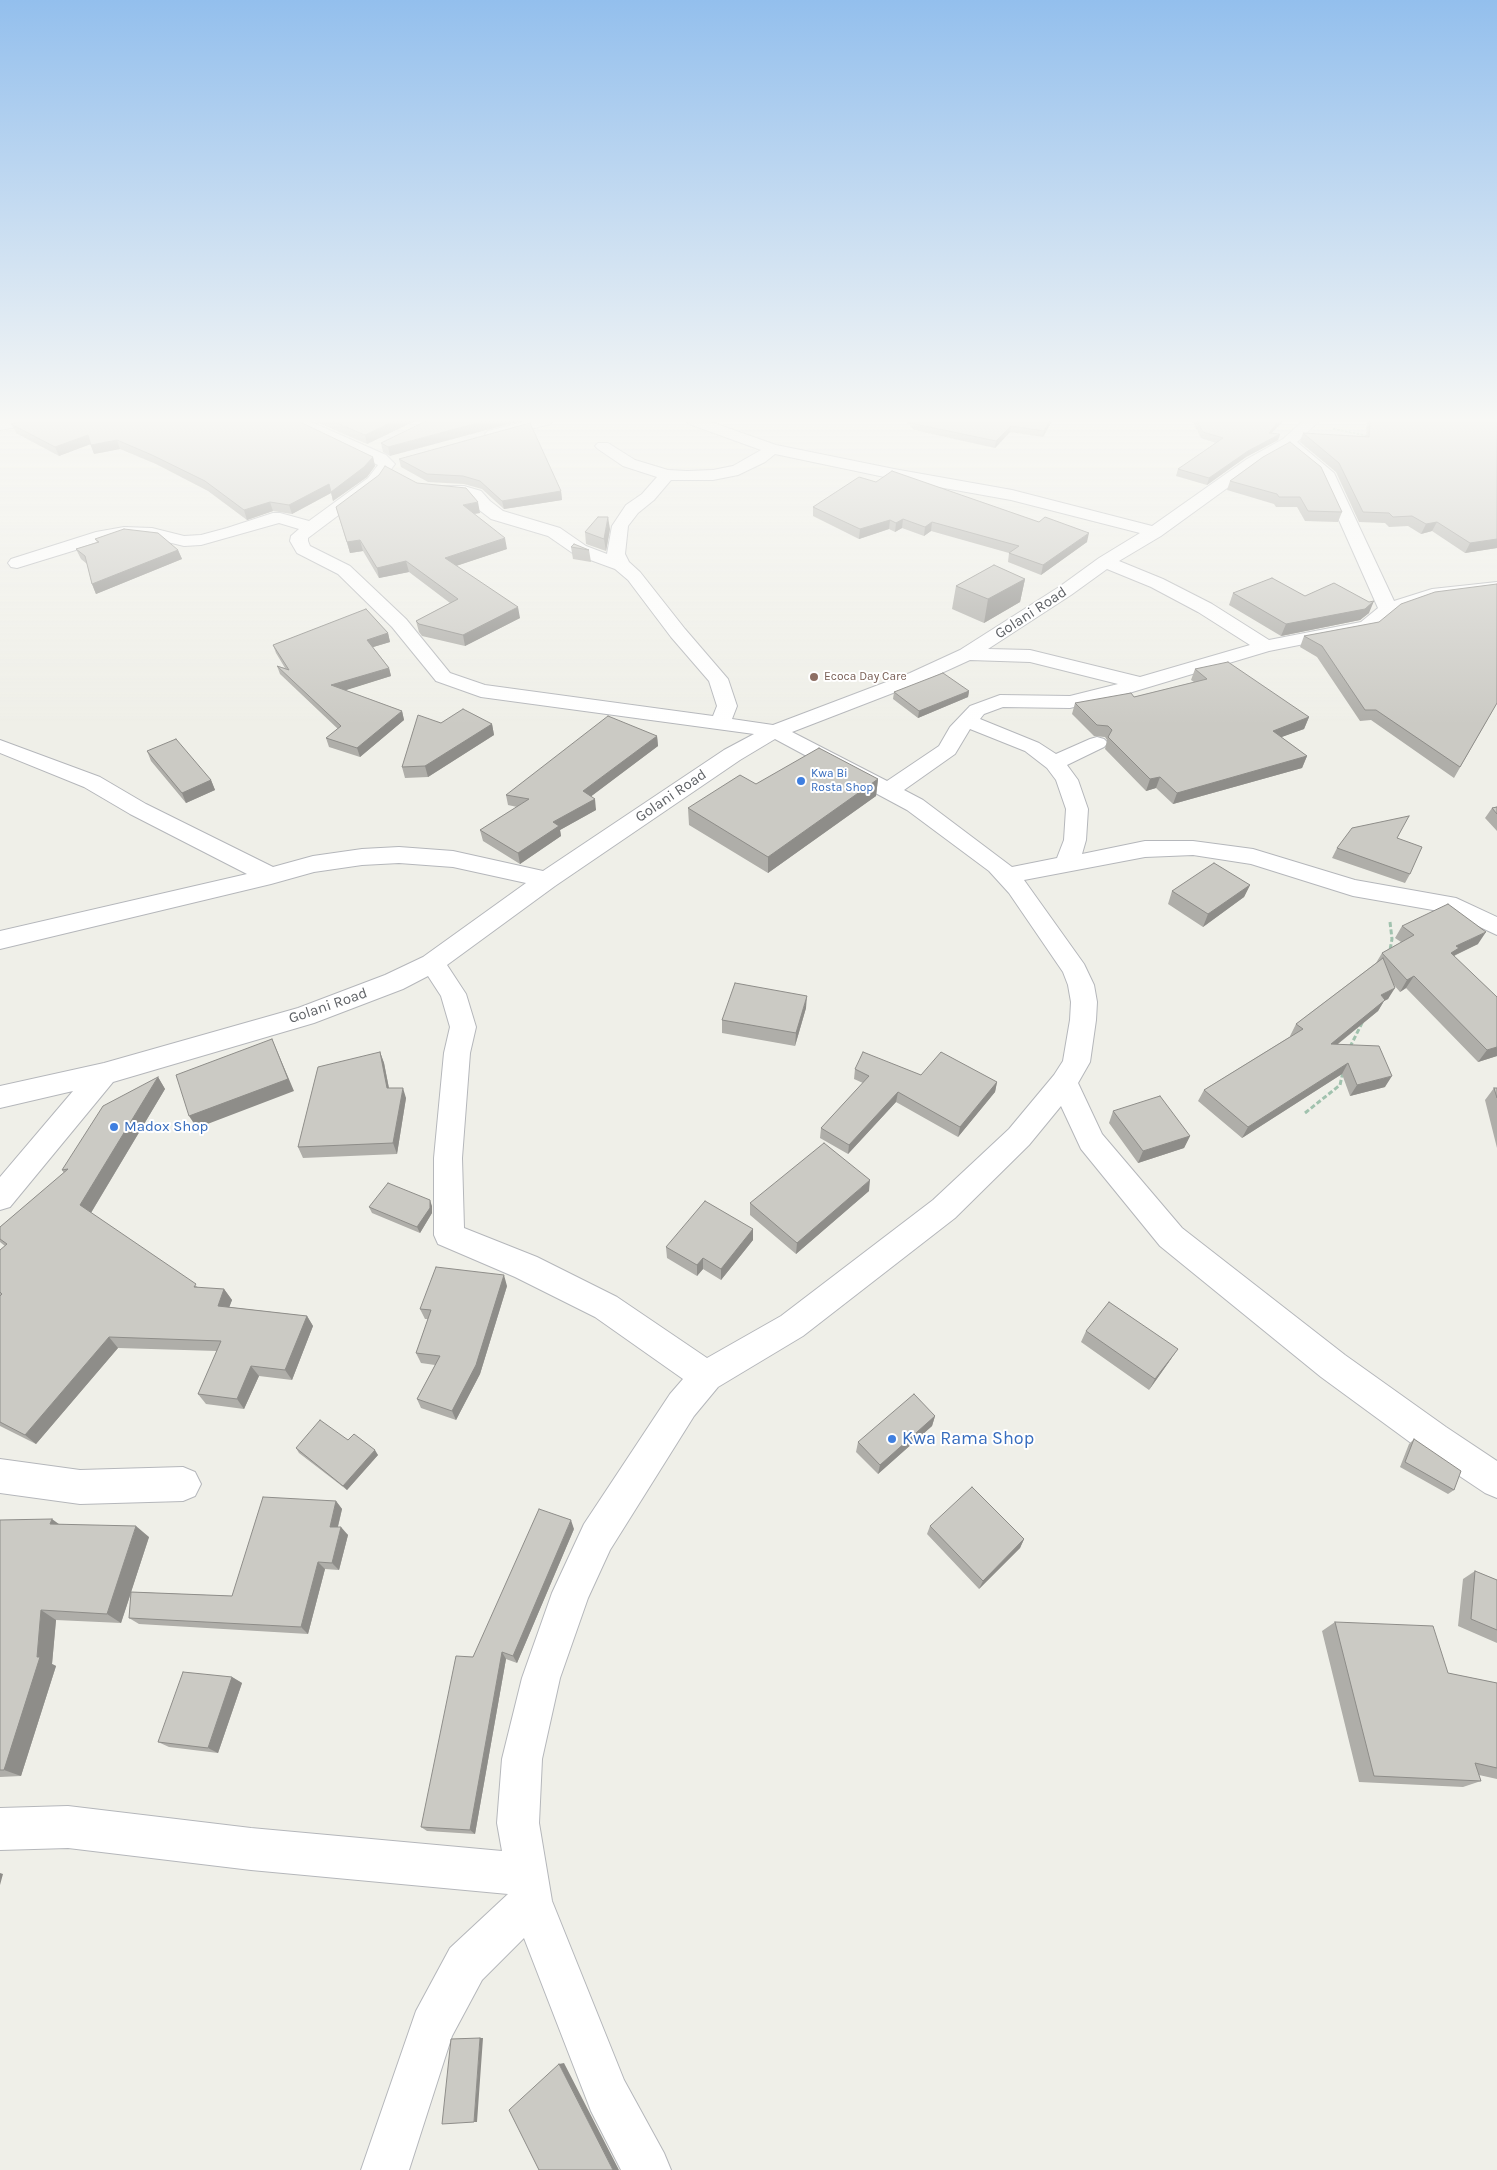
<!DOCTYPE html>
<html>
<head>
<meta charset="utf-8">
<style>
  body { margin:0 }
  canvas { display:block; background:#efefe8 }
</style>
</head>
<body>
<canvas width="1497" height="2170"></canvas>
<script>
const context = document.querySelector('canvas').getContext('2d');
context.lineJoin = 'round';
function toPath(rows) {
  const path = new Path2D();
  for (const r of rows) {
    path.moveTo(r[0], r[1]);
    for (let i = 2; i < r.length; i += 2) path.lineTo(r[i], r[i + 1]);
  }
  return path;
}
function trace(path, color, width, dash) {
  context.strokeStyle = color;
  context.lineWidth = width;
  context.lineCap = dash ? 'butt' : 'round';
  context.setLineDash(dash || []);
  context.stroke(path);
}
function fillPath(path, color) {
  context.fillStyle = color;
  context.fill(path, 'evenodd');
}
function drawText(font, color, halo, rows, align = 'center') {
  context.font = font + ' Karla,sans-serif';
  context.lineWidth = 4;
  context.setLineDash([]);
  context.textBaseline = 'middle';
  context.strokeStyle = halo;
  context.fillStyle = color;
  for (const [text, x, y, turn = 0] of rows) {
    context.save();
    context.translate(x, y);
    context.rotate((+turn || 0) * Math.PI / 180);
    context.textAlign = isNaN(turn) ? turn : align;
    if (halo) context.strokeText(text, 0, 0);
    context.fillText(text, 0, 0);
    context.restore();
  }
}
const minor = toPath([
  [0,421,36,421,34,424,29,425,0,430,0,421],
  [290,421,309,421,386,455,395,464,380,484,308,538,308,541,310,546,350,566,406,619,450,673,485,685,713,716,717,706,709,681,671,637,628,580,615,569,574,554,548,536,491,519,478,509,469,497,426,492,424,489,426,486,464,486,481,491,490,501,503,511,560,528,586,546,607,554,612,526,626,505,642,494,657,477,623,466,598,449,595,446,598,443,608,443,635,460,668,470,687,471,713,470,733,466,761,450,689,424,687,421,708,421,776,445,894,469,1012,490,1152,526,1247,459,1283,439,1303,421,1319,421,1297,442,1334,473,1394,601,1432,589,1497,582,1497,592,1435,599,1395,613,1374,630,1269,651,1119,696,1070,708,1003,707,984,714,980,719,1039,743,1056,754,1090,739,1097,737,1104,739,1108,743,1104,747,1067,765,1078,780,1088,809,1086,840,1082,854,1145,841,1193,841,1253,849,1355,880,1456,898,1497,917,1497,935,1450,913,1353,896,1251,864,1193,855,1145,857,1024,880,1084,964,1094,985,1097,1002,1096,1020,1090,1062,1078,1083,1102,1134,1182,1228,1345,1355,1446,1427,1497,1461,1497,1498,1485,1493,1422,1451,1321,1377,1160,1246,1081,1149,1061,1106,1029,1145,955,1218,803,1336,718,1387,694,1416,610,1550,588,1598,560,1678,542,1759,539,1823,552,1901,624,2080,664,2153,671,2170,621,2170,591,2111,524,1938,482,1980,452,2036,409,2170,361,2170,416,2011,450,1948,508,1894,251,1870,68,1848,0,1850,0,1808,68,1806,251,1828,502,1851,497,1823,502,1759,522,1678,552,1593,584,1524,670,1394,683,1379,595,1317,515,1277,438,1244,434,1235,434,1158,444,1053,450,1027,441,996,428,976,403,989,314,1023,113,1082,10,1207,0,1210,0,1177,73,1091,0,1108,0,1086,104,1063,298,1008,385,975,423,957,526,883,453,867,399,863,362,865,314,872,271,884,0,949,0,931,247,874,130,814,84,787,0,753,0,740,100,777,146,804,273,867,313,856,362,849,399,847,453,851,543,871,724,750,754,734,481,697,436,681,392,627,338,574,297,553,290,541,291,536,299,529,279,523,201,545,184,546,151,538,124,537,105,541,17,568,11,567,8,563,11,559,96,532,124,527,152,528,184,536,201,535,227,528,273,513,280,513,309,521,368,478,378,465,292,424,290,421],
  [1287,449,1319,475,1378,608,1361,622,1269,640,1212,604,1163,579,1119,561,1161,536,1259,465,1287,449],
  [775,454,894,479,1011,500,1140,533,1099,558,1059,587,960,650,910,673,773,725,732,719,737,706,728,679,685,629,640,572,629,562,625,554,628,526,638,513,654,500,671,480,713,480,738,475,765,462,775,454],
  [1107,569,1151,587,1198,612,1250,645,1140,677,1030,650,988,649,1071,595,1107,569],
  [970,660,1030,662,1118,684,1070,696,1000,695,970,706,950,727,939,746,887,781,792,732,924,681,970,660],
  [970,729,1025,751,1047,768,1056,780,1066,809,1064,840,1057,858,1012,867,923,800,904,790,955,754,970,729],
  [775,739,907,810,989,871,1009,893,1063,972,1068,985,1071,1002,1070,1020,1063,1061,1054,1075,1009,1129,933,1200,781,1316,707,1358,617,1297,537,1257,464,1228,462,1158,470,1053,476,1027,466,994,447,965,555,886,740,760,775,739],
  [527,421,552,421,550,424,493,439,488,437,485,434,488,431,527,421],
  [0,1459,80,1470,183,1467,195,1472,201,1484,195,1496,183,1501,80,1504,0,1493,0,1459]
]);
trace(minor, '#b5b7bb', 2);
trace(toPath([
  [1333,429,1369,436]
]), '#a1c2ae', 2, [3, 1]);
trace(toPath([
  [1390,922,1392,939,1390,950],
  [1350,1047,1363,1021],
  [1305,1113,1340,1085,1343,1072]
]), '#a1c2ae', 3, [5, 2.5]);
fillPath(minor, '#fff');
fillPath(toPath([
  [314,421,415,421,367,444],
  [426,421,390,456,383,452,381,443],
  [906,421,1052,421,1043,437,1010,432,995,448,914,430],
  [1192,421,1283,421,1272,433,1280,434,1278,440,1246,457,1207,485,1176,476,1178,469,1216,443,1201,438],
  [1367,421,1497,421,1497,548,1465,553,1432,531,1421,534,1408,526,1389,527,1385,523,1359,522,1336,472,1300,442,1303,433,1366,436],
  [11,424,373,457,375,466,367,477,333,501,331,493,292,514,273,511,247,520,208,491,156,464,120,449,94,454,90,444,59,456,16,433],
  [1263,457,1342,512,1338,522,1305,521,1297,507,1276,507,1274,504,1227,490,1230,481],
  [399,459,561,491,562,500,504,509,482,489,464,484,428,482,401,467],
  [876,482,1039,522,1087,542,1041,575,1008,562,1009,553,931,531,924,536,902,528,895,532,889,529,859,539,813,516,813,507],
  [417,483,480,513,474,514,507,549,456,566,520,618,465,646,422,636,419,632,416,621,450,603,409,572,379,578,363,551,350,553,336,507],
  [610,529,606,551,586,544,585,532],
  [95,539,178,550,182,559,96,594,92,584,87,564,81,559,76,549,97,542],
  [571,547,589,550,591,562,573,559],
  [1025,579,1020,602,984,623,952,609,956,586],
  [1233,593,1305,596,1369,613,1360,620,1281,636,1229,605],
  [1379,622,1497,703,1454,778,1371,720,1360,721,1317,657,1300,647,1304,636],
  [388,633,390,642,373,647,389,668,391,676,345,690,402,711,404,720,360,757,329,747,326,738,338,729,280,674,277,666,285,668,276,653,273,645],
  [1195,669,1309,717,1304,729,1281,737,1307,756,1302,768,1173,804,1156,788,1146,791,1105,749,1107,740,1105,737,1094,736,1072,714,1075,703,1134,697,1194,682,1191,680],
  [969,691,968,697,918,718,893,699,894,692],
  [441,723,492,724,494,735,428,777,405,778,402,767],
  [657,736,658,746,591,796,596,810,560,830,561,836,520,864,483,841,480,830,517,807,508,805,506,795],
  [147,751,211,780,215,790,186,803,151,761],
  [878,779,876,796,768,873,689,825,688,808,756,784],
  [1497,807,1497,831,1485,818,1492,808],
  [1397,838,1410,874,1405,883,1332,858,1337,848],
  [1250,885,1244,897,1203,927,1168,904,1172,891],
  [1402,926,1478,944,1454,956,1497,997,1497,1056,1478,1062,1406,988,1400,992,1394,985,1388,999,1384,1001,1378,1011,1338,1044,1385,1087,1350,1096,1342,1074,1242,1138,1198,1101,1204,1090,1291,1036,1290,1036,1296,1024,1376,963,1382,953,1401,942,1395,938],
  [806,1008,795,1046,722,1033,722,1020],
  [380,1052,384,1063,389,1088,406,1098,397,1154,303,1158,298,1147],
  [855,1069,921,1075,997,1082,995,1092,958,1137,896,1102,848,1154,820,1138,821,1128,863,1083,854,1079],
  [158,1077,165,1089,91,1213,199,1288,224,1289,232,1300,229,1307,307,1316,313,1326,292,1380,259,1376,244,1409,206,1404,198,1394,217,1351,118,1348,36,1444,0,1426,0,1250,5,1246,0,1242,0,1227,64,1173,62,1170],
  [1494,1088,1497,1088,1497,1148,1485,1100],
  [1113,1111,1190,1136,1184,1148,1138,1163,1109,1123],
  [869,1191,796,1254,750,1215,750,1203],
  [432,1206,432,1213,420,1233,372,1213,369,1207],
  [753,1229,753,1240,721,1280,703,1269,697,1276,667,1258,666,1247],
  [507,1286,480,1374,456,1420,421,1408,417,1399,435,1365,421,1363,416,1353,428,1319,425,1319,420,1309],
  [1086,1331,1171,1359,1149,1390,1081,1342],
  [935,1416,932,1426,878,1474,856,1452,858,1442],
  [1414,1439,1426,1448,1454,1490,1448,1494,1400,1467,1409,1444],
  [348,1440,378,1455,347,1490,299,1453,296,1448],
  [336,1501,342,1509,338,1527,348,1535,339,1570,325,1569,308,1634,139,1624,129,1618,131,1593,121,1623,56,1620,52,1664,56,1666,21,1776,0,1777,0,1520,59,1524,149,1537,131,1592,232,1596],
  [930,1526,1024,1539,1020,1548,979,1589,927,1534],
  [574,1529,517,1663,506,1659,475,1834,427,1831,421,1827,473,1657],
  [1475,1571,1497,1580,1497,1643,1458,1626,1463,1579],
  [1335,1622,1448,1673,1497,1683,1497,1779,1479,1775,1481,1781,1463,1787,1359,1782,1322,1631],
  [232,1677,242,1683,218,1753,169,1747,158,1742]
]), '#afaea9');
fillPath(toPath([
  [394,421,415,421,367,444,365,435],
  [485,421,520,421,390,456,388,447],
  [1050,421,1052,421,1043,437,1044,431],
  [1279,421,1283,421,1266,439,1269,433],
  [1011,426,1010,432,995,448,996,441],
  [1280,434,1278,440,1246,457,1207,485,1209,478,1248,451],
  [88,435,91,444,59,456,55,447],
  [117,440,120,449,94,454,91,445],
  [373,457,375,466,367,477,333,501,331,492],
  [329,484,331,493,292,514,289,505],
  [561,491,562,500,504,509,502,501],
  [270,502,273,511,247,520,244,510],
  [478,502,480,513,465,515,463,505],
  [608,517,610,529,606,551,604,539],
  [903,519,902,528,895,532,896,523],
  [890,520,889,529,859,539,860,529],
  [932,522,931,531,924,536,925,527],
  [1437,522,1432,531,1421,534,1426,524],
  [1089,533,1087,542,1041,575,1043,565],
  [505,538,507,549,447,569,445,558],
  [1497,539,1497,548,1465,553,1470,543],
  [360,540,363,551,350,553,347,542],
  [178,550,182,559,96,594,92,584],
  [406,561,409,572,379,578,377,568],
  [1025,579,1020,602,984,623,988,599],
  [1374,601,1369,613,1360,620,1281,636,1286,624],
  [518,607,520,618,465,646,463,635],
  [388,633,390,642,370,648,367,640],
  [389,668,391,676,334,694,331,685],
  [969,691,968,697,918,718,919,711],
  [402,711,404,720,360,757,357,748],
  [1309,717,1304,729,1268,742,1273,731],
  [492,724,494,735,428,777,425,766],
  [657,736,658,746,585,801,583,791],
  [1307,756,1302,768,1173,804,1177,793],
  [1160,777,1156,788,1146,791,1150,779],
  [878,779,876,796,768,873,768,857],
  [211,780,215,790,186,803,182,793],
  [595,799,596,810,560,830,561,836,520,864,518,853,553,822],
  [1250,885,1244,897,1203,927,1208,914],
  [1486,932,1478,944,1455,955,1451,960,1443,965,1456,946],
  [1414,976,1406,988,1400,992,1407,980],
  [1395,988,1388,999,1384,1001,1378,1011,1324,1055,1331,1044,1381,995],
  [807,996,806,1008,795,1046,796,1033],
  [272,1039,294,1091,197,1128,189,1116],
  [1497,1047,1497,1056,1478,1062,1487,1050],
  [380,1052,384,1063,391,1099,387,1088],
  [1348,1063,1342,1074,1242,1138,1248,1127],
  [1392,1076,1385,1087,1350,1096,1357,1085],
  [158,1077,165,1089,89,1216,80,1205],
  [997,1082,995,1092,958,1137,960,1127],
  [403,1088,406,1098,397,1154,393,1143],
  [898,1092,896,1102,848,1154,849,1145],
  [1190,1136,1184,1148,1138,1163,1143,1151],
  [870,1180,869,1191,796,1254,797,1243],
  [430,1200,432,1206,432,1213,420,1233,417,1227],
  [753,1229,753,1240,721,1280,721,1269],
  [703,1258,703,1269,697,1276,697,1265],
  [504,1275,507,1286,480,1374,456,1420,452,1411],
  [224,1289,232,1300,226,1316,218,1306],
  [307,1316,313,1326,292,1380,285,1370],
  [109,1337,118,1348,36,1444,25,1435],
  [1178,1349,1171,1359,1149,1390,1155,1379],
  [251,1366,259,1376,244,1409,237,1399],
  [935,1416,932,1426,878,1474,880,1465],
  [375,1450,378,1455,347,1490,343,1486],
  [336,1501,342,1509,336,1534,330,1527],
  [52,1519,67,1530,50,1524],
  [571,1520,574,1529,517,1663,513,1656],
  [136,1526,149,1537,121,1623,107,1614],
  [341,1527,348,1535,339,1570,332,1563],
  [1024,1539,1020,1548,979,1589,983,1581],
  [318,1562,325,1569,308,1634,301,1627],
  [41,1610,56,1620,52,1664,56,1666,21,1776,4,1770,37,1657],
  [502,1652,506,1659,475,1834,470,1830],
  [232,1677,242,1683,218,1753,208,1748],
  [0,1873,3,1874,0,1885],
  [480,2038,483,2038,477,2122,474,2122],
  [564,2063,619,2170,613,2170,559,2064]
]), '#8e8d89');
const building = toPath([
  [25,421,298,421,373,457,364,467,331,492,329,484,289,505,270,502,244,510,205,481,152,455,117,440,91,445,88,435,55,447,11,424,25,421],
  [332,421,394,421,365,435,332,421],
  [426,421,485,421,388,447,381,443,426,421],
  [912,421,1050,421,1044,431,1011,426,996,441,915,424,912,421],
  [1197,421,1279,421,1269,433,1280,434,1248,451,1209,478,1178,469,1223,438,1203,432,1197,421],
  [1370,421,1497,421,1497,539,1470,543,1437,522,1426,524,1412,516,1393,517,1389,513,1363,512,1339,463,1303,433,1369,437,1370,421],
  [530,423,561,491,502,501,480,481,463,476,427,474,399,459,530,423],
  [1290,442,1321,467,1342,512,1308,511,1300,497,1279,497,1277,494,1230,481,1263,457,1290,442],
  [385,466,417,483,466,488,478,502,463,505,505,538,445,558,518,607,463,635,419,624,416,621,458,599,406,561,377,568,360,540,347,542,336,507,379,475,385,466],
  [892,471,1039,522,1045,517,1089,533,1043,565,1009,553,1019,546,932,522,925,527,903,519,896,523,890,520,860,529,813,507,859,477,876,482,892,471],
  [598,517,608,517,604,539,585,532,598,517],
  [124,529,158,533,178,550,92,584,85,556,76,549,99,542,95,539,124,529],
  [574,544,589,550,571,547,574,544],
  [994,565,1025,579,988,599,956,586,994,565],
  [1272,578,1305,596,1334,583,1369,602,1374,601,1365,609,1286,624,1233,593,1272,578],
  [1497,584,1497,703,1460,767,1376,710,1365,710,1322,646,1304,636,1379,622,1401,604,1435,592,1497,584],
  [366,609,388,633,367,640,389,668,331,685,402,711,357,748,326,738,341,726,277,666,289,670,273,645,366,609],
  [1228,662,1309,717,1273,731,1307,756,1177,793,1160,777,1150,779,1108,737,1112,730,1108,726,1097,725,1075,703,1131,693,1134,697,1207,679,1195,669,1228,662],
  [943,673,969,691,919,711,894,692,943,673],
  [463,709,492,724,425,766,402,767,418,715,441,723,463,709],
  [608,716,657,736,583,791,595,799,553,822,559,826,518,853,480,830,529,799,506,795,608,716],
  [176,739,211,780,182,793,147,751,176,739],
  [819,748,878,779,768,857,688,808,740,775,756,784,819,748],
  [1497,807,1497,814,1492,808,1497,807],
  [1409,816,1397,838,1422,847,1410,874,1337,848,1352,828,1409,816],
  [1214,863,1250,885,1208,914,1172,891,1214,863],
  [1448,904,1486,932,1456,946,1459,948,1451,953,1497,997,1497,1047,1487,1050,1414,976,1407,980,1382,953,1414,935,1402,926,1448,904],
  [1383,958,1395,988,1381,995,1385,1000,1331,1044,1379,1046,1392,1076,1357,1085,1348,1063,1248,1127,1204,1090,1303,1029,1296,1024,1383,958],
  [735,983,807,996,796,1033,722,1020,735,983],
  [272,1039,288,1079,189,1116,176,1075,272,1039],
  [380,1052,387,1088,403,1088,393,1143,298,1147,318,1067,380,1052],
  [863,1052,921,1075,941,1052,997,1082,960,1127,898,1092,849,1145,821,1128,869,1076,855,1069,863,1052],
  [158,1077,80,1205,196,1284,194,1287,224,1289,218,1306,307,1316,285,1370,251,1366,237,1399,198,1394,221,1341,109,1337,25,1435,0,1422,0,1296,2,1294,0,1292,0,1250,7,1244,0,1239,0,1227,68,1169,62,1170,103,1106,158,1077],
  [1494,1088,1497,1088,1497,1098,1494,1088],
  [1160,1096,1190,1136,1143,1151,1113,1111,1160,1096],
  [824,1143,870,1180,797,1243,750,1203,824,1143],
  [388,1183,430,1200,430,1208,417,1227,369,1207,388,1183],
  [705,1201,753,1229,721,1269,703,1258,697,1265,666,1247,705,1201],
  [436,1267,504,1275,476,1365,452,1411,417,1399,440,1356,416,1353,431,1310,420,1309,436,1267],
  [1109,1302,1178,1349,1155,1379,1086,1331,1109,1302],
  [914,1394,935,1416,880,1465,858,1442,914,1394],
  [320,1420,348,1440,354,1434,375,1450,343,1486,296,1448,320,1420],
  [1414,1439,1461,1471,1454,1490,1405,1462,1414,1439],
  [972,1487,1024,1539,983,1581,930,1526,972,1487],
  [263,1497,336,1501,330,1527,341,1527,332,1563,318,1562,301,1627,129,1618,131,1592,232,1596,263,1497],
  [539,1509,571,1520,513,1656,502,1652,470,1830,421,1827,456,1656,473,1657,539,1509],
  [52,1519,50,1524,136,1526,107,1614,41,1610,37,1657,40,1657,4,1770,0,1770,0,1520,52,1519],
  [1475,1571,1497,1580,1497,1630,1471,1619,1475,1571],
  [1335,1622,1433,1626,1448,1673,1497,1683,1497,1768,1475,1763,1481,1781,1374,1776,1335,1622],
  [183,1672,232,1677,208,1748,158,1742,183,1672],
  [480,2038,474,2122,442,2124,451,2039,480,2038],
  [559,2064,613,2170,539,2170,509,2110,559,2064]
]);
fillPath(building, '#cbcac4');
trace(building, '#8e8d89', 1);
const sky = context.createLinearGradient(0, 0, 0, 725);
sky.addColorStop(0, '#93bfed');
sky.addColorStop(0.58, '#f8f8f5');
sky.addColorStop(1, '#f8f8f500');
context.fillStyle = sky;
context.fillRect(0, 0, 1497, 725);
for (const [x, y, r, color] of [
  [814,677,5,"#8d6e63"],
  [801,781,5,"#3f7fe0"],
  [114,1127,5,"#3f7fe0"],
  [892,1439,5,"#3f7fe0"]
]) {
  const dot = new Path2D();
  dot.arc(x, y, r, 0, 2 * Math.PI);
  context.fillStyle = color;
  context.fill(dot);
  trace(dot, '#fff', 2);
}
drawText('12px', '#785e54', '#fff', [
  ["Ecoca Day Care",824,677]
], 'left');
drawText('12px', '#366cbe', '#fff', [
  ["Kwa Bi",811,774],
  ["Rosta Shop",811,788]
], 'left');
drawText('15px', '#5f6266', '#fff', [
  ["Golani Road",1031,613,-33],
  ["Golani Road",671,796,-34],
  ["Golani Road",328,1006,-19]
]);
drawText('15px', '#366cbe', '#fff', [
  ["Madox Shop",124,1127]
], 'left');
drawText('18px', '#366cbe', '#fff', [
  ["Kwa Rama Shop",902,1439]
], 'left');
</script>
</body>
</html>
